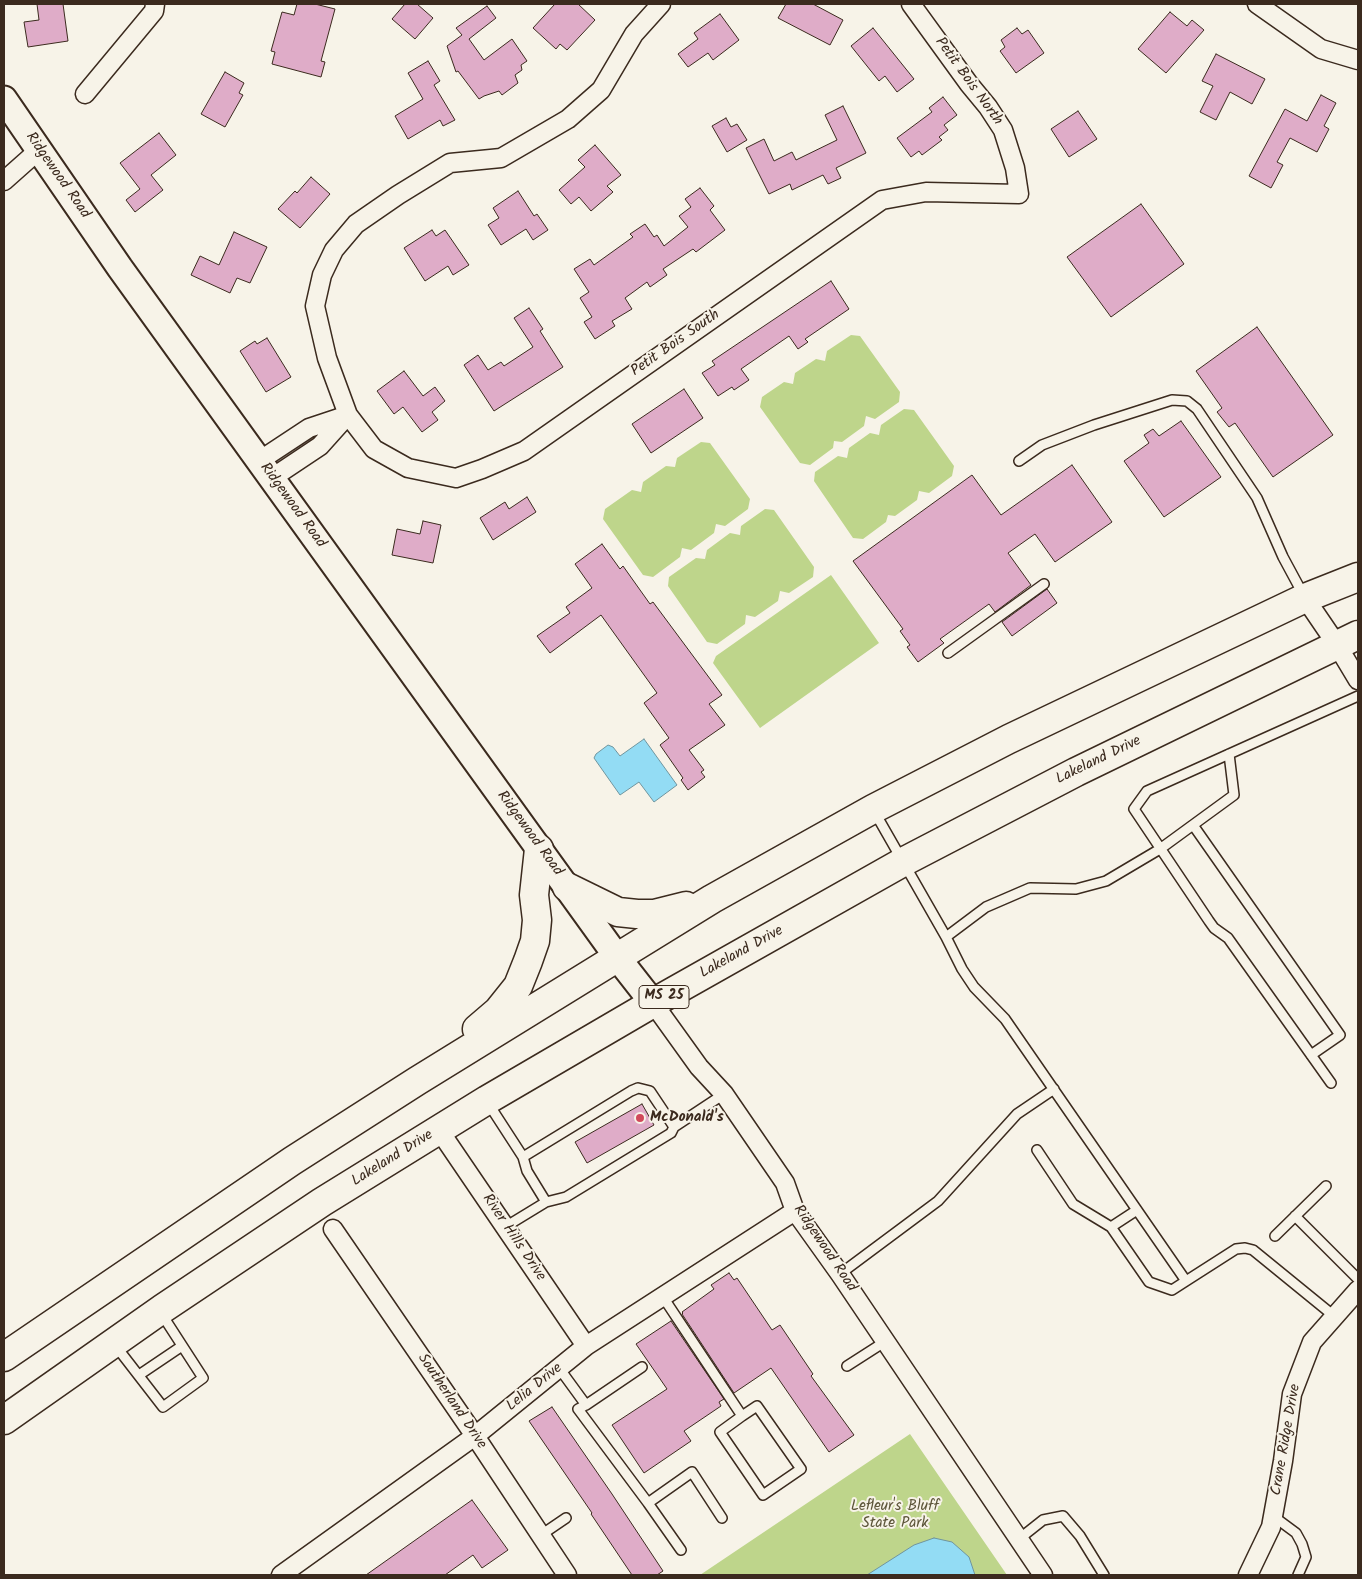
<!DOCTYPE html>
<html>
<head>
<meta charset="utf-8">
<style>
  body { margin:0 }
  #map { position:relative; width:1362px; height:1579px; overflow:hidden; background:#f7f3e8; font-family:Kalam,sans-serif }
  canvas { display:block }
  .frame { position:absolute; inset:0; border:5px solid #3b2a1e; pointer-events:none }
</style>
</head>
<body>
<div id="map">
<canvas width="1362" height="1579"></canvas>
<div class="frame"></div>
</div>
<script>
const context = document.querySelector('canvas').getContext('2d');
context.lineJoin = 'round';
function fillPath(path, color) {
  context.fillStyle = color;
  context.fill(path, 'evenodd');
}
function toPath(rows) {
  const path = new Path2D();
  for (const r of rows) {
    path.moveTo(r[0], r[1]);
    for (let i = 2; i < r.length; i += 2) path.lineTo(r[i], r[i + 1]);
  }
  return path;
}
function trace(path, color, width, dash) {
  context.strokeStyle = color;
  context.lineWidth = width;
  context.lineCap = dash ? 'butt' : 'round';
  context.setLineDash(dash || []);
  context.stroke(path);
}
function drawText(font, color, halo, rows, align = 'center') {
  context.font = font + ' Kalam,sans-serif';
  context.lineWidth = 4;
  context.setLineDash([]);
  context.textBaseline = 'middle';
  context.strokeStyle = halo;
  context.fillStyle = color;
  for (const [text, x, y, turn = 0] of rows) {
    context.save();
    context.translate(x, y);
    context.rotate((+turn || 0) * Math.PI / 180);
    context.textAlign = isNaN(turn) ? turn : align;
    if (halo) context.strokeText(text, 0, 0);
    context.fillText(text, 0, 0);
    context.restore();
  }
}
fillPath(toPath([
  [851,335,860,336,900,392,899,402,875,419,866,416,864,426,842,442,834,441,833,448,810,465,800,463,760,407,762,397,784,382,793,384,795,373,816,359,825,361,827,351],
  [904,409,914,410,954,466,952,476,929,493,919,491,917,500,895,516,888,515,886,522,863,539,853,538,814,481,815,472,838,456,847,458,849,448,870,433,879,435,881,425],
  [701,442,710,443,750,499,748,509,725,526,716,524,714,533,691,550,682,548,680,557,653,577,643,575,603,519,605,509,632,490,641,492,643,482,666,466,675,467,677,458],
  [765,509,774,510,814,567,813,577,789,593,780,591,778,601,755,617,746,615,745,624,717,644,707,642,668,586,669,577,696,558,705,559,707,550,730,533,740,535,741,526],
  [831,575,879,643,760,728,713,663,716,656],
  [910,1434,1007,1575,700,1575]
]), '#bed58b');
const water = toPath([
  [644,739,677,785,654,802,639,782,620,795,594,758,596,754,608,745,613,747,620,756,644,739],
  [934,1538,952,1542,969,1557,975,1575,867,1575,914,1545,934,1538]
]);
fillPath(water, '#93dcf4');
trace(water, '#70959e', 1);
const building = toPath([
  [37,4,63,4,68,41,28,47,24,22,39,20,37,4],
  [297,4,315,4,335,9,321,61,325,62,321,77,272,64,275,52,271,51,282,12,294,15,297,4],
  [405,4,417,4,433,18,415,39,392,19,405,4],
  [555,4,578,4,595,20,567,50,560,44,556,49,533,28,555,4],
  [786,4,813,4,843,20,830,45,778,18,786,4],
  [487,6,496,18,469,39,484,60,512,39,527,61,521,65,522,70,515,75,518,83,502,95,499,91,484,96,479,99,458,71,456,72,447,46,462,35,456,28,487,6],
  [1170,12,1187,26,1192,20,1204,30,1166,73,1138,49,1170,12],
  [720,14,739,40,713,60,708,53,688,67,678,54,698,39,694,33,720,14],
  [873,28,914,79,897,92,885,76,879,81,851,46,873,28],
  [1017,28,1022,34,1028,30,1044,53,1016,73,1000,51,1005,47,1001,40,1017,28],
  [1216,54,1265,79,1252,104,1230,92,1216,120,1200,112,1213,86,1202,81,1216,54],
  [428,61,440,81,434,85,455,120,443,126,440,120,408,139,395,116,423,99,408,73,428,61],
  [225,72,244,83,239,93,243,95,225,127,201,114,225,72],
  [1321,95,1336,103,1324,126,1329,129,1317,152,1290,138,1277,162,1283,165,1271,188,1249,176,1285,109,1307,121,1321,95],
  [943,97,957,115,944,125,948,130,939,137,942,140,922,155,919,151,911,157,897,138,932,112,929,108,943,97],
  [843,106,866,153,836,168,841,178,828,184,823,175,792,190,790,184,769,194,746,148,764,139,774,161,792,152,796,160,837,140,825,115,843,106],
  [1078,111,1097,139,1069,157,1051,129,1078,111],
  [726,118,731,127,737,124,747,140,727,152,712,126,726,118],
  [159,133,176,155,151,175,163,190,135,212,126,200,140,189,120,163,159,133],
  [595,145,621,175,607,186,613,192,591,211,579,197,571,204,559,190,585,167,578,160,595,145],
  [311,177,330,194,300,228,278,209,295,191,297,193,311,177],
  [700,188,714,206,710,210,725,230,696,252,693,249,663,269,667,275,650,287,647,282,625,298,632,309,612,321,615,326,595,339,584,322,592,317,580,298,589,292,574,269,590,259,594,265,633,237,630,234,645,224,654,237,657,235,664,246,688,227,679,216,691,207,685,199,700,188],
  [518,191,534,216,537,214,548,230,533,240,526,229,501,245,488,225,499,218,493,208,518,191],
  [1141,204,1184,264,1111,317,1067,257,1141,204],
  [432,230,436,236,445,230,469,265,453,275,448,266,425,281,404,248,432,230],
  [234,232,267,247,250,283,237,278,230,293,191,275,200,256,219,265,234,232],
  [831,281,849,309,805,339,808,342,798,349,789,336,741,369,749,380,734,390,732,387,718,396,702,373,715,365,712,361,831,281],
  [529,308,543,329,540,331,563,367,494,411,464,365,478,355,488,370,501,362,504,366,533,347,514,318,529,308],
  [1257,327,1333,435,1273,477,1235,423,1229,427,1217,412,1222,408,1196,371,1257,327],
  [267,338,291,377,266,392,240,351,255,341,257,344,267,338],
  [404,371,423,396,435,387,445,401,432,412,438,420,422,432,403,407,394,414,377,391,404,371],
  [684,389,703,418,651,453,632,424,684,389],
  [1181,421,1221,477,1164,517,1124,461,1149,443,1144,435,1153,429,1159,436,1181,421],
  [1072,465,1112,522,1055,562,1035,534,1008,553,1031,585,995,612,989,604,940,639,944,643,918,662,907,647,910,645,900,631,903,629,853,561,972,475,1001,515,1072,465],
  [527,497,536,512,493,540,480,518,505,502,509,509,527,497],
  [423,521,441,525,433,563,392,555,397,529,420,534,423,521],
  [602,544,620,569,623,566,650,604,653,602,722,695,709,704,725,725,689,750,704,770,701,772,705,777,688,790,681,780,683,778,660,745,669,738,644,703,657,693,601,615,550,653,537,636,570,613,566,607,592,588,575,564,602,544],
  [1047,589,1057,603,1012,636,1002,622,1047,589],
  [642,1104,654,1125,587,1163,575,1142,642,1104],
  [729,1273,734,1280,737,1278,772,1330,780,1325,813,1374,811,1376,854,1435,829,1452,771,1368,734,1393,682,1314,683,1313,682,1312,714,1289,711,1285,729,1273],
  [671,1321,724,1399,719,1402,721,1406,684,1431,691,1441,644,1473,612,1425,667,1389,636,1344,671,1321],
  [552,1407,612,1494,663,1571,657,1575,632,1575,591,1514,592,1513,529,1421,552,1407],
  [472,1500,508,1550,482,1568,473,1555,445,1575,366,1575,472,1500]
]);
fillPath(building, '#dfacc8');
trace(building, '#3b2a1e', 1);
const lane = toPath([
  [1019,461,1042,445,1094,425,1172,400,1187,401,1197,409,1257,498,1283,557,1304,596],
  [948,653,1044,584],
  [874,811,946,937,962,969,974,987,1005,1019,1186,1281,1236,1249,1245,1248,1253,1250,1334,1316],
  [1193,825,1340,1035,1311,1055],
  [946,937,986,907,1030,888,1076,889,1106,881,1160,849,1234,795,1229,754],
  [1331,1083,1228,938,1214,928,1209,921,1134,809,1147,791,1358,696],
  [488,1103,523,1157],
  [674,1127,650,1091,638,1088,631,1091,523,1157,527,1171,546,1202,566,1197,671,1133,674,1127,724,1094],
  [1037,1150,1073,1204,1111,1227,1137,1210],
  [1295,1216,1358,1279],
  [505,1227,546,1202],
  [1111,1227,1149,1282,1172,1290,1186,1281],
  [1275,1236,1326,1186],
  [840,1274,938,1201,1017,1114,1054,1089],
  [663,1297,742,1416,757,1406,801,1469,763,1495,720,1432,742,1416],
  [115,1345,163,1407,203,1378,161,1313],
  [847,1366,886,1341],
  [559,1368,586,1405,642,1367],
  [139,1375,182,1346],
  [586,1405,578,1409,648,1503,692,1472,722,1518],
  [648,1503,681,1550],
  [1273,1516,1296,1533,1302,1544,1306,1557,1298,1575],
  [541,1535,566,1518],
  [1019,1539,1043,1520,1063,1516,1080,1536,1104,1575]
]);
const street = toPath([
  [661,4,634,34,601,90,568,119,501,158,450,163,398,195,356,224,334,250,322,275,315,306,327,358,348,415,374,449,408,468,456,478,482,469,524,451,882,200,926,192,1019,194,1015,168,1003,130,988,107,969,84,911,4],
  [1257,4,1321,49,1358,60],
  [85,94,154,11,155,4],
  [4,181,40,149],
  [259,461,309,428,348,415],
  [272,478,320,446,346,417],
  [1305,598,1337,645,1358,680],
  [653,1003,699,1067,724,1094,785,1183,795,1211,840,1274,1043,1575],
  [439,1130,586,1346],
  [333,1229,475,1436,567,1575],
  [281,1575,475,1436,586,1346,795,1211],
  [1248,1575,1271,1527,1283,1461,1292,1394,1312,1342,1358,1290]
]);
const secondary = toPath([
  [4,99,120,268,617,957,653,1003]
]);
const highway = toPath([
  [567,887,618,912,637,914,654,914,686,906],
  [477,1029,498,1011,518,986,528,961,535,941,537,920,534,895,539,849],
  [4,1357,292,1161,417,1081,712,899,873,809,1009,739,1305,598,1358,577],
  [4,1420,162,1309,322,1202,487,1100,653,1003,903,862,1076,772,1358,635]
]);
trace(lane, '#3b2a1e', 12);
trace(street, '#3b2a1e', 21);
trace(secondary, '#3b2a1e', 29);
trace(highway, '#3b2a1e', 31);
trace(lane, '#f7f3e8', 9);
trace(street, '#f7f3e8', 18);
trace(secondary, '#f7f3e8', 25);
trace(highway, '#f7f3e8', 28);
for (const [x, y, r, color] of [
  [640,1118,5,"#d1495b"]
]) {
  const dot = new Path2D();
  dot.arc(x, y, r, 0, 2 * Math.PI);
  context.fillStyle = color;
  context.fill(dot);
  trace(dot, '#f7f3e8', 2);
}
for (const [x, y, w] of [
  [664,997,50]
]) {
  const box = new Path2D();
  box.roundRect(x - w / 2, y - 11.5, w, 23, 4);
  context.fillStyle = '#f7f3e8';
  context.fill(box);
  trace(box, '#3b2a1e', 1);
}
drawText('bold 14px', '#3b2a1e', null, [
  ["MS 25",664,997]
]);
drawText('15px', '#3b2a1e', '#f7f3e8', [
  ["Petit Bois North",968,82,54],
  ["Ridgewood Road",57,176,55],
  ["Petit Bois South",676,344,-35],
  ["Ridgewood Road",292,506,54],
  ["Lakeland Drive",1099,761,-26],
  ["Ridgewood Road",529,834,54],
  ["Lakeland Drive",742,953,-29],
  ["Lakeland Drive",393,1159,-32],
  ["River Hills Drive",513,1238,56],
  ["Ridgewood Road",824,1249,56],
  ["Lelia Drive",535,1388,-39],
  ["Southerland Drive",451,1402,56],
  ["Crane Ridge Drive",1287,1440,-80]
]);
drawText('bold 15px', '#3b2a1e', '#f7f3e8', [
  ["McDonald's",650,1118]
], 'left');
drawText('15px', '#5c5539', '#f7f3e8', [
  ["Lefleur's Bluff",895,1507],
  ["State Park",895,1524]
]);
</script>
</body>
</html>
